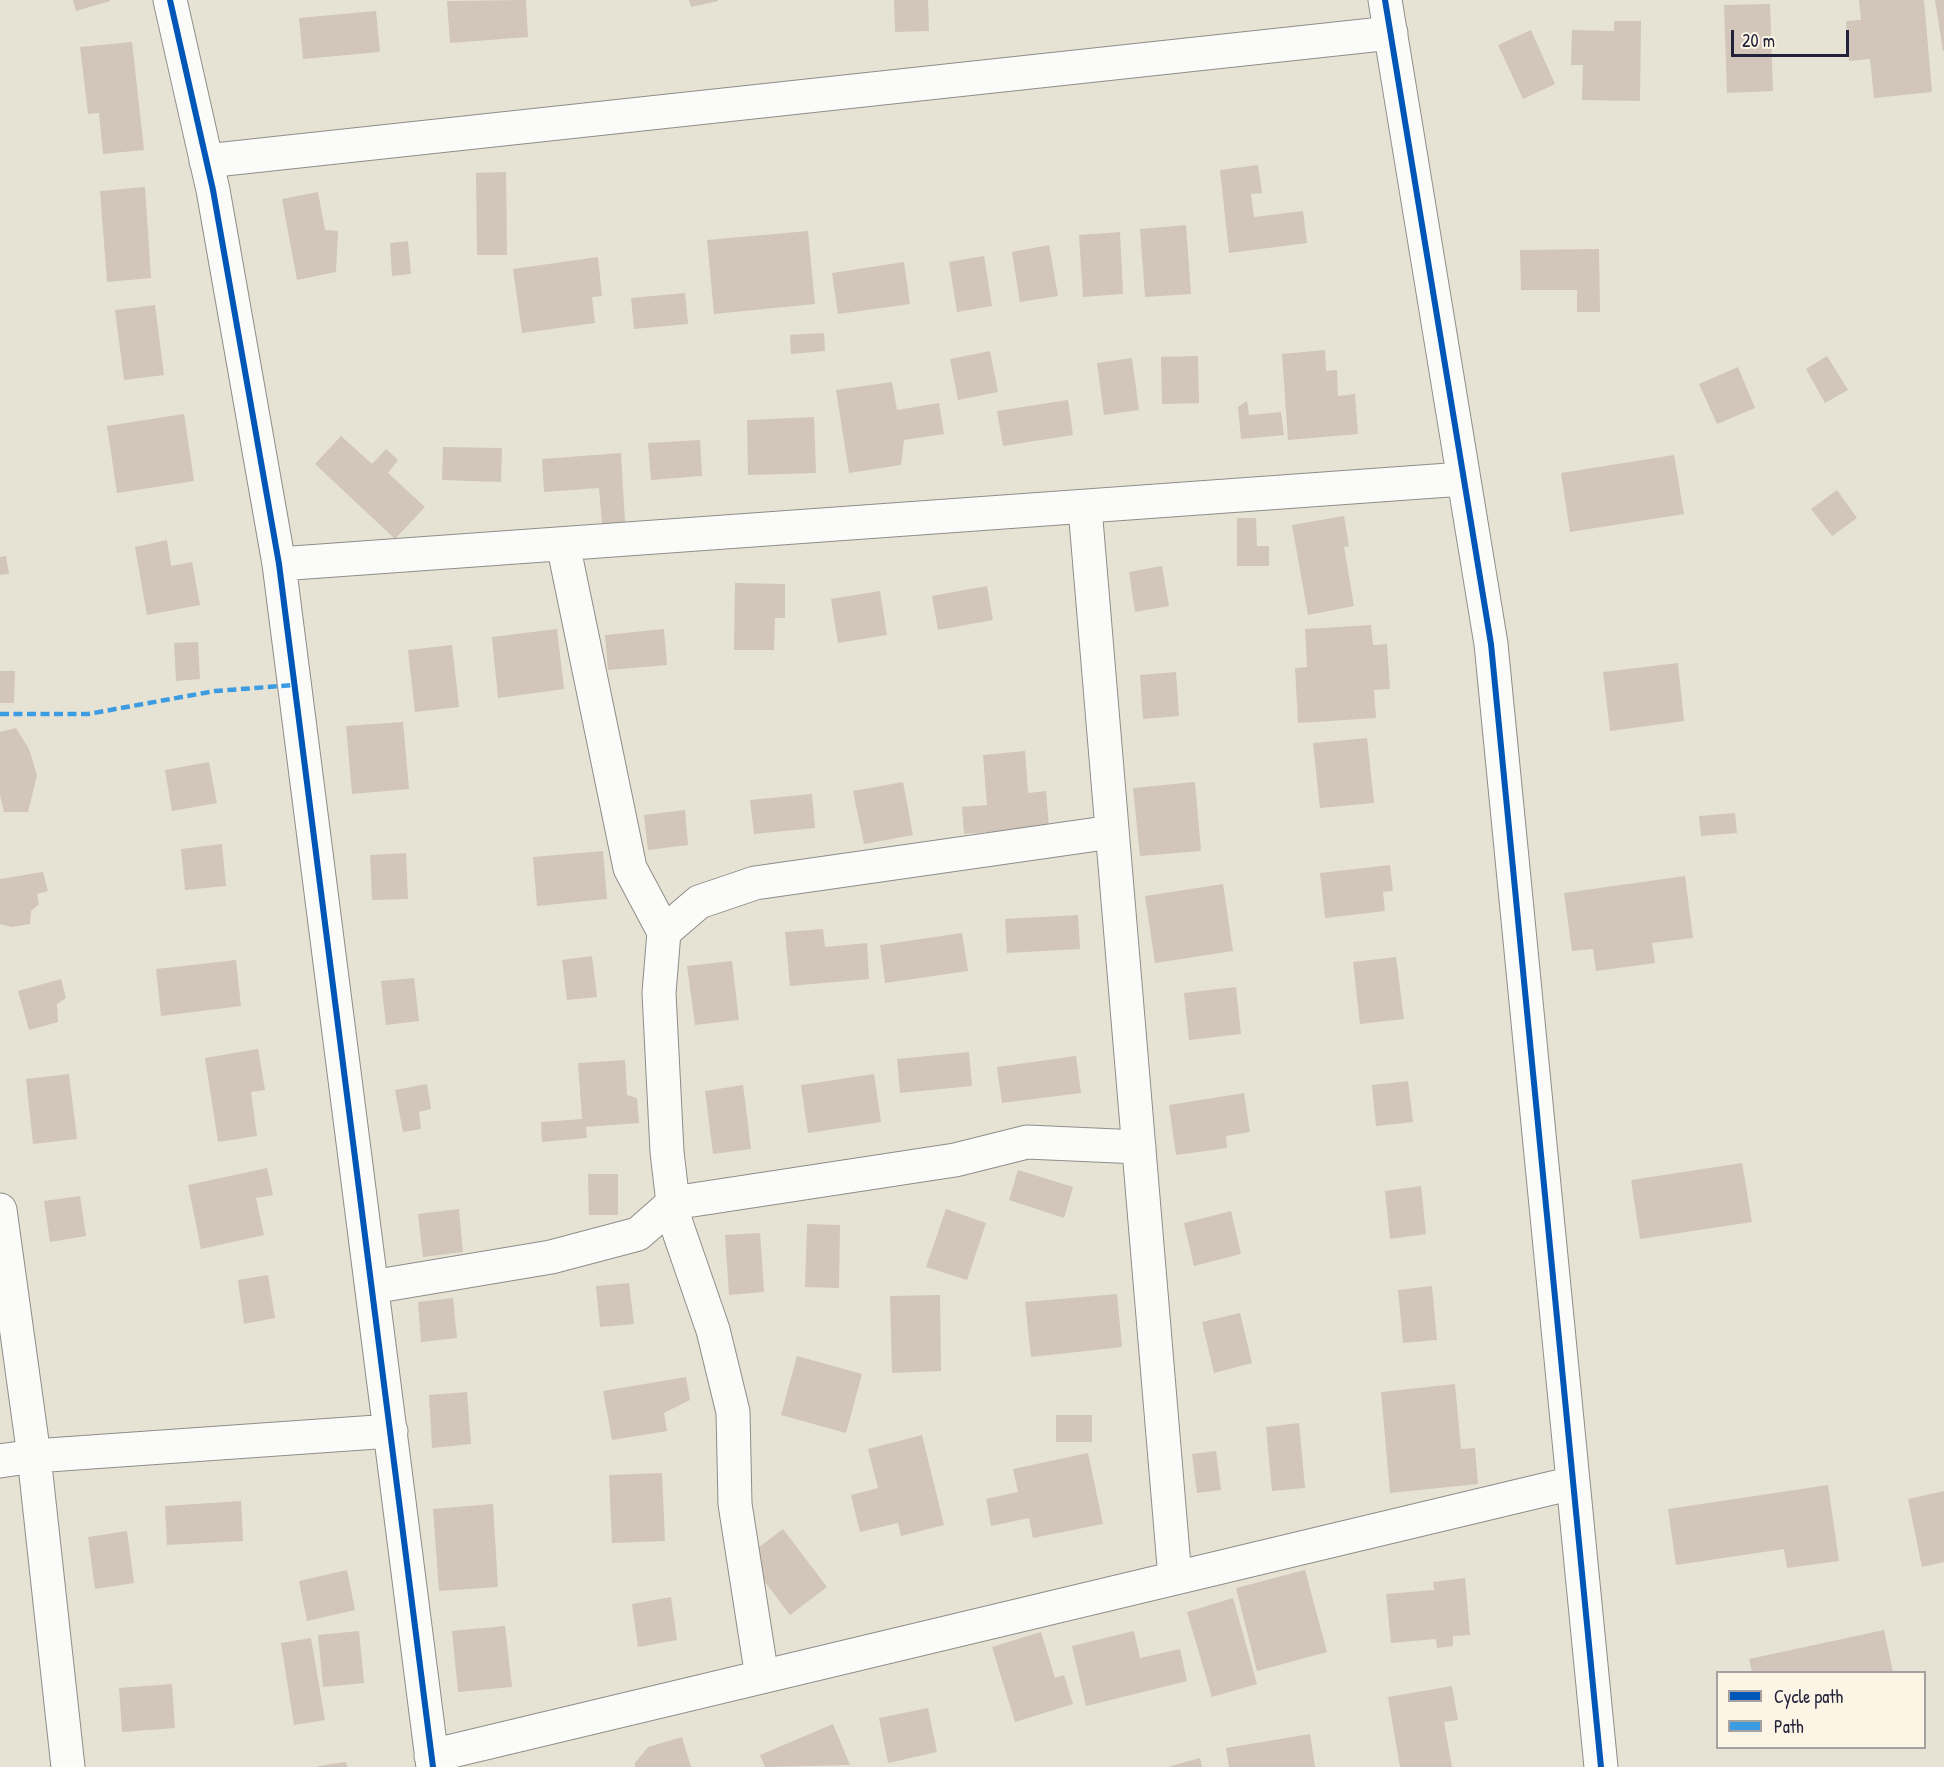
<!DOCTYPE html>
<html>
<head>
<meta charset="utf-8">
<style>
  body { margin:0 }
  #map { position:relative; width:1944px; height:1767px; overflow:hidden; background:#e7e3d4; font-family:"Patrick Hand",sans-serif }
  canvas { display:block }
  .legend { position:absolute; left:1716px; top:1671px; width:210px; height:78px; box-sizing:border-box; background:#fcf5e5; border:2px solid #a5a1a1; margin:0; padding:8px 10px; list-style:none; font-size:18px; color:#22223b }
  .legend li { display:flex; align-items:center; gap:12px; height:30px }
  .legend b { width:30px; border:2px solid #a5a1a1 }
  .scale { position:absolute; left:1731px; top:30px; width:118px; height:27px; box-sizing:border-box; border:3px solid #22223b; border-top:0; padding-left:8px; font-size:18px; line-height:21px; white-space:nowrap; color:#22223b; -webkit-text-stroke:4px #fcf5e5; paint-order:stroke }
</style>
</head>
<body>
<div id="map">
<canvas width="1944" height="1767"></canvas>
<ul class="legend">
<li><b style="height:8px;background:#0057b8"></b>Cycle path</li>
<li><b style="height:8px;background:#3c9ce2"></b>Path</li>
</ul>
<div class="scale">20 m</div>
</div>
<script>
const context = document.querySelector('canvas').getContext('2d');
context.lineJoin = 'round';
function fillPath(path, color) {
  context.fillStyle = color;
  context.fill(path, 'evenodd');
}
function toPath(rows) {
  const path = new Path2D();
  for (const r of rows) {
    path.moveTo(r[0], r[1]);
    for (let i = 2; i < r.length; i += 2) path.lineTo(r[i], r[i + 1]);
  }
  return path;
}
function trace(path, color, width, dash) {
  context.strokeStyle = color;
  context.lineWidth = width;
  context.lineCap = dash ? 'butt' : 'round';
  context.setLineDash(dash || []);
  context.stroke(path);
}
fillPath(toPath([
  [73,0,110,0,110,1,76,11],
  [526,0,528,37,450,43,447,1],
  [689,0,718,0,718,1,691,7],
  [894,0,928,0,929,31,895,32],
  [1859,0,1924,0,1932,92,1874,98,1870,59,1849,61,1846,21,1861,20],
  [1935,0,1944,0,1944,51,1943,51],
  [1770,4,1773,91,1727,93,1724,5],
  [376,11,380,52,303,59,299,18],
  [1614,21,1641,21,1640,101,1582,100,1583,65,1571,65,1572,30,1614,31],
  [1531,30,1555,84,1523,99,1498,45],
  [132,42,144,150,103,154,99,113,88,114,80,47],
  [1258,165,1262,193,1251,194,1254,217,1303,211,1307,243,1229,253,1220,170],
  [506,172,507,255,477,255,476,173],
  [145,187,151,278,107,282,100,191],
  [318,192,325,230,338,231,336,272,297,280,282,199],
  [1186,225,1191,294,1145,297,1140,229],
  [808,231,815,304,714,314,707,240],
  [1120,232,1123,294,1083,297,1079,235],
  [408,241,411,274,392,276,390,243],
  [1049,245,1058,296,1020,302,1012,252],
  [1599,249,1600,312,1577,312,1577,290,1521,290,1520,250],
  [984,256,992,306,957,312,949,262],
  [598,257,602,296,592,297,595,323,522,333,513,269],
  [904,262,910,304,838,314,832,273],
  [685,293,688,324,634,329,631,298],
  [155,305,164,375,124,380,115,310],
  [824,333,825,351,791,354,790,335],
  [1325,350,1326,371,1337,370,1338,396,1355,394,1358,434,1288,440,1282,354],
  [990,351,998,392,958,400,950,359],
  [1198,356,1199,403,1162,404,1161,357],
  [1827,356,1848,390,1825,403,1806,369],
  [1132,358,1139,410,1104,415,1097,363],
  [1738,367,1755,408,1717,424,1699,384],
  [892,382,897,410,939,403,944,434,904,440,901,465,849,473,836,390],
  [1068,400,1073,435,1003,446,997,411],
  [1247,401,1249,415,1281,412,1284,435,1241,439,1238,407],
  [184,414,194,481,117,493,107,426],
  [814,417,816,473,748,475,747,420],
  [341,436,372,464,386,449,398,460,388,473,425,507,395,539,315,464],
  [700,440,702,476,651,480,648,443],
  [443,447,502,448,501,482,442,480],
  [621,453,625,522,602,524,599,488,544,492,542,459],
  [1674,455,1684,514,1570,532,1561,473],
  [1837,490,1857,518,1832,536,1811,509],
  [1344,516,1349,546,1344,547,1354,606,1308,615,1292,525],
  [1237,518,1256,518,1257,546,1269,546,1269,566,1237,566],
  [167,540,171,566,192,562,200,605,147,615,135,547],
  [6,556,9,574,0,575,0,557],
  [1162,566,1169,606,1135,612,1129,572],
  [735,583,785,584,785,618,775,618,774,650,734,650],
  [987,586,993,620,938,630,932,596],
  [880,591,887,635,838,643,831,599],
  [1371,625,1373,645,1387,644,1390,689,1374,690,1376,718,1298,723,1295,668,1307,667,1305,629],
  [557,629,564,689,498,698,492,637],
  [664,629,667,665,608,670,605,635],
  [198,642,200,679,176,681,174,643],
  [452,645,459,707,415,712,408,650],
  [1678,663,1684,721,1610,731,1603,672],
  [0,671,15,671,14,703,0,703],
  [1176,672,1179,716,1143,719,1140,675],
  [403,722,409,789,352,794,346,726],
  [16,728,29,749,37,775,28,812,4,812,0,795,0,732],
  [1367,738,1374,803,1320,808,1313,743],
  [1025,751,1028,793,1046,791,1049,827,964,834,962,807,987,805,983,755],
  [209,762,217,803,172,811,165,770],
  [903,782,913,835,864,844,853,791],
  [1195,782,1201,851,1140,856,1133,788],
  [812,794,815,828,754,834,750,800],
  [685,810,688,845,648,850,644,815],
  [1735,813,1737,833,1701,836,1699,816],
  [222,844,226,886,185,890,181,849],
  [603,851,607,899,537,906,533,857],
  [406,853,408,899,372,900,370,855],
  [1390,865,1393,891,1383,892,1385,911,1325,918,1320,873],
  [43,872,48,891,37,894,39,904,31,911,30,924,11,927,0,924,0,879],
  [1685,876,1693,938,1652,943,1655,963,1596,971,1593,949,1572,951,1564,893],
  [1223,884,1233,951,1155,963,1145,896],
  [1078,915,1080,949,1007,953,1005,919],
  [823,929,825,947,867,943,869,979,790,986,785,932],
  [962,933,968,971,885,983,880,945],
  [592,956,597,997,567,1000,562,960],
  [1396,957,1404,1019,1360,1024,1353,962],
  [236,960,241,1006,161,1016,156,969],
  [732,961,739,1020,695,1025,687,966],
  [414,978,419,1021,386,1025,381,981],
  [61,979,66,998,57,1004,58,1022,29,1030,18,991],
  [1236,987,1241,1034,1189,1040,1184,993],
  [258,1049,265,1090,251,1092,257,1136,218,1142,205,1058],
  [969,1052,972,1086,900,1093,897,1059],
  [1076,1056,1081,1093,1002,1103,997,1067],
  [625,1060,627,1095,637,1098,639,1123,586,1127,587,1138,542,1142,541,1122,582,1119,578,1063],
  [69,1074,77,1139,33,1144,26,1079],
  [874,1074,881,1122,808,1133,801,1085],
  [1408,1081,1413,1122,1376,1126,1372,1085],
  [427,1084,431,1109,419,1112,421,1129,403,1132,395,1090],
  [743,1085,751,1149,713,1154,705,1091],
  [1244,1093,1250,1132,1226,1136,1227,1148,1176,1155,1169,1105],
  [1742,1163,1752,1222,1640,1239,1631,1180],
  [267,1168,273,1195,256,1198,264,1235,201,1249,188,1185],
  [1018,1170,1073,1187,1064,1218,1009,1200],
  [588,1174,618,1174,618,1215,589,1215],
  [1421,1186,1426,1234,1390,1239,1385,1191],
  [80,1196,86,1236,50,1242,44,1201],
  [459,1209,463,1252,423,1257,418,1214],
  [946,1209,986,1223,967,1280,926,1267],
  [1231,1211,1241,1254,1194,1266,1184,1223],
  [807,1224,840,1225,839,1288,805,1287],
  [760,1233,764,1292,729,1295,725,1235],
  [268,1275,275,1318,244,1324,238,1280],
  [629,1283,634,1324,600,1327,596,1286],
  [1432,1286,1437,1340,1403,1343,1398,1290],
  [1117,1294,1122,1347,1031,1357,1025,1302],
  [940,1295,941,1371,892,1373,890,1296],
  [453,1298,457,1338,421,1342,418,1302],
  [1240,1313,1252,1363,1214,1373,1202,1322],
  [797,1356,862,1374,846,1433,781,1415],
  [686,1377,690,1400,664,1413,667,1431,612,1440,603,1391],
  [1455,1384,1461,1449,1475,1448,1478,1484,1390,1493,1381,1392],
  [467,1392,471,1444,432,1448,429,1395],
  [1056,1415,1092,1415,1092,1442,1056,1442],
  [1299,1423,1305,1488,1272,1491,1266,1427],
  [922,1435,944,1525,901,1536,898,1523,860,1532,851,1495,878,1488,868,1449],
  [1216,1451,1221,1490,1197,1493,1192,1454],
  [1088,1453,1103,1524,1033,1538,1029,1518,991,1526,986,1499,1018,1492,1013,1469],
  [662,1473,665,1541,612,1543,609,1475],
  [1828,1485,1839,1561,1787,1568,1784,1549,1676,1565,1668,1509],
  [1944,1491,1944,1562,1922,1567,1908,1499],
  [241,1501,243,1541,167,1545,165,1506],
  [493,1504,498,1587,439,1591,433,1509],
  [783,1529,827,1587,790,1615,746,1557],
  [127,1531,134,1583,95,1589,88,1537],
  [347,1570,355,1610,307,1621,299,1581],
  [1305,1570,1327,1652,1257,1671,1236,1588],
  [1465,1578,1470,1635,1453,1636,1453,1646,1437,1648,1436,1639,1391,1643,1386,1594,1434,1590,1433,1582],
  [671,1597,677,1640,638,1647,632,1604],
  [1233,1598,1257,1684,1212,1697,1187,1612],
  [505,1626,512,1687,458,1692,452,1631],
  [1884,1630,1893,1672,1752,1672,1749,1659],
  [359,1631,364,1683,323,1687,318,1635],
  [1134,1631,1140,1658,1180,1649,1187,1681,1086,1706,1072,1646],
  [1041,1632,1055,1678,1064,1675,1073,1704,1015,1722,992,1647],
  [311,1638,325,1720,294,1725,281,1643],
  [172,1684,175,1728,122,1732,119,1688],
  [1452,1686,1458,1720,1444,1722,1452,1767,1400,1767,1388,1697],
  [928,1708,937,1752,888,1763,879,1718],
  [833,1724,850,1765,765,1767,760,1755],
  [1310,1734,1315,1767,1229,1767,1226,1748],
  [682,1737,691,1767,635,1767,635,1763,648,1747],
  [1200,1758,1202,1767,1171,1767,1171,1766],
  [346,1762,347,1767,318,1767,318,1766]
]), '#d2c5b9');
const street = toPath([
  [170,0,213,190,279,564,433,1767],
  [1385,0,1491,644,1601,1767],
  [206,161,1391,33],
  [1085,508,1175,1578],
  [563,544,630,868,664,932],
  [279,564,1463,479],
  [0,1210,34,1456,68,1767],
  [372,1287,551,1257,638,1234,673,1203,955,1160,1027,1142,1139,1147],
  [0,1461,34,1456,391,1431],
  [762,1677,735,1504,733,1412,713,1330,676,1223,673,1203,667,1152,659,993,664,932,699,902,755,883,1112,832],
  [431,1756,1573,1483]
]);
trace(street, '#8e8d89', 35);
trace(street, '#fbfbf9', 33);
trace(toPath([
  [0,714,88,714,215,691,295,685]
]), '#3c9ce2', 4.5, [9, 4.5]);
trace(toPath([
  [170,0,213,190,279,564,433,1767],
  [1385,0,1491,644,1601,1767]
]), '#0057b8', 6);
</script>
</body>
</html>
